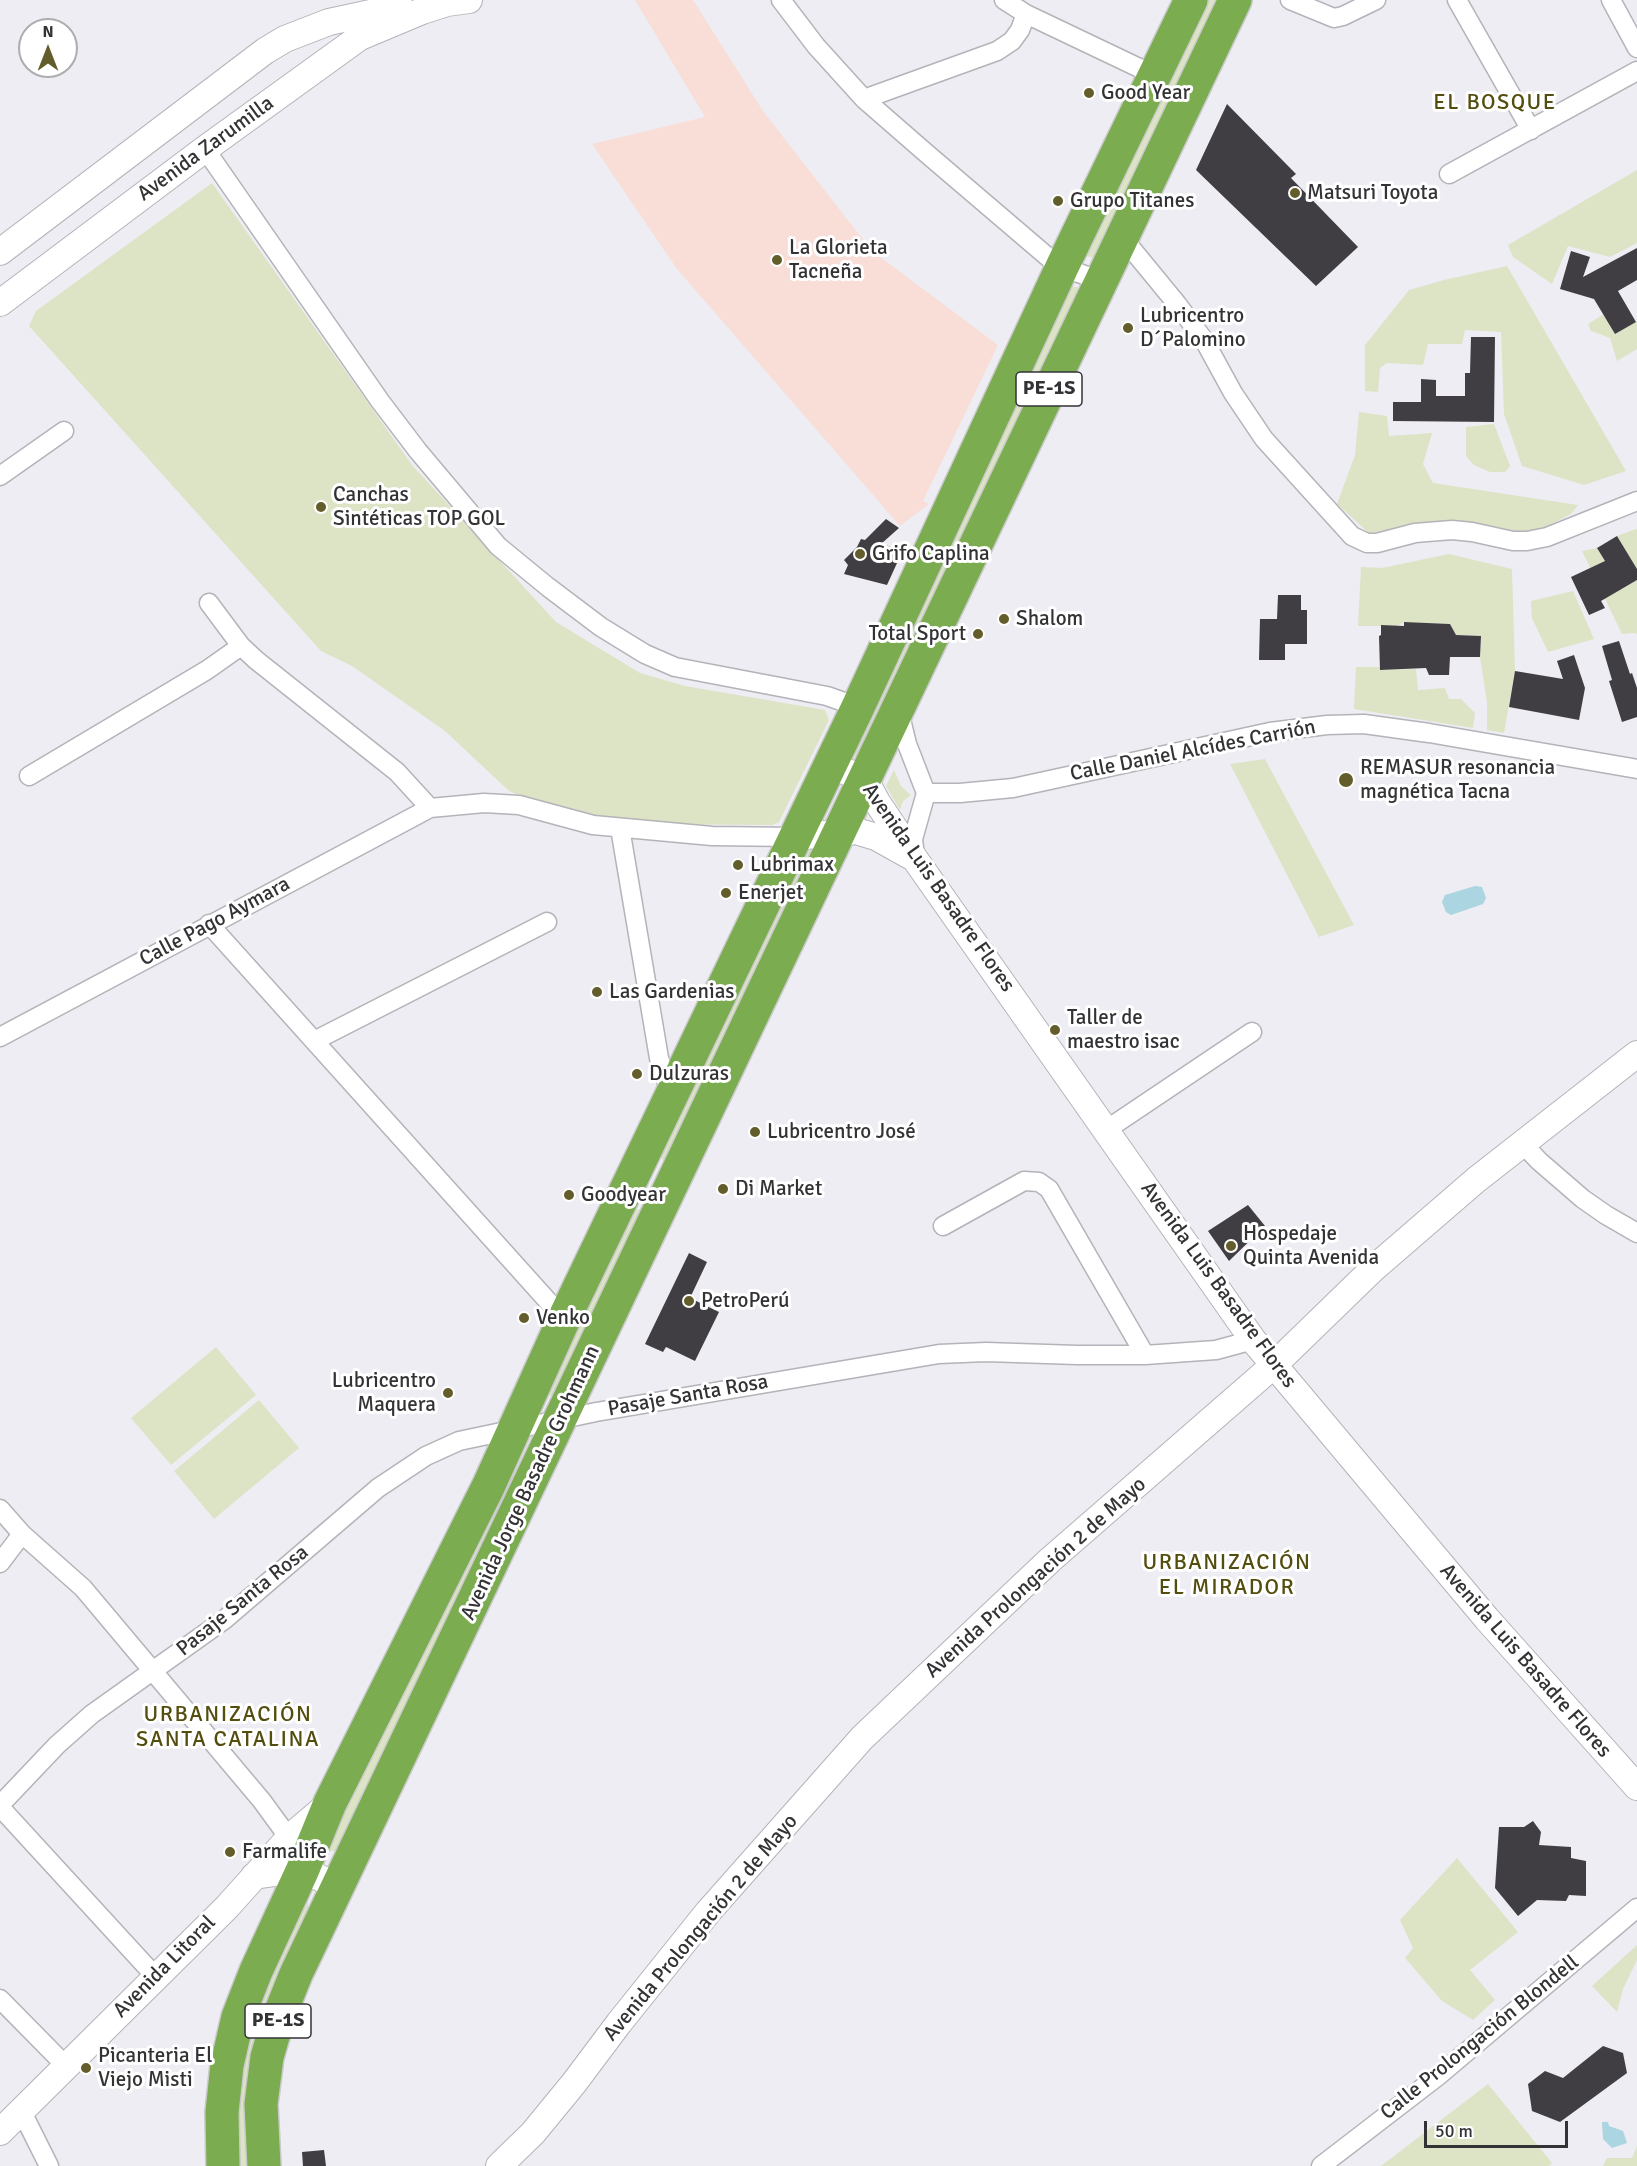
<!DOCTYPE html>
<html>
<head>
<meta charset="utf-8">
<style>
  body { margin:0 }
  #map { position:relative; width:1637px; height:2166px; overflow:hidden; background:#ededf3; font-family:Signika,sans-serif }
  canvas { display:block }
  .north { position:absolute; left:18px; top:18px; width:60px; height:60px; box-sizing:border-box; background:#fff; border:2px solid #adadaf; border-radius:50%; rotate:0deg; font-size:16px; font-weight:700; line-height:24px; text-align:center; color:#333336 }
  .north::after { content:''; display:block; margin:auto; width:21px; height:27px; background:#625d2a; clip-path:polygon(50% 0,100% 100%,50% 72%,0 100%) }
  .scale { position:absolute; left:1424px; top:2121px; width:144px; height:27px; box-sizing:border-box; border:3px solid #333336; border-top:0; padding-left:8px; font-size:18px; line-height:21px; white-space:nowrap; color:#333336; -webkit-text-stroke:4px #fff; paint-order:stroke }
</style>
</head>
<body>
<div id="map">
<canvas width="1637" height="2166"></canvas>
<div class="north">N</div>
<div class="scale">50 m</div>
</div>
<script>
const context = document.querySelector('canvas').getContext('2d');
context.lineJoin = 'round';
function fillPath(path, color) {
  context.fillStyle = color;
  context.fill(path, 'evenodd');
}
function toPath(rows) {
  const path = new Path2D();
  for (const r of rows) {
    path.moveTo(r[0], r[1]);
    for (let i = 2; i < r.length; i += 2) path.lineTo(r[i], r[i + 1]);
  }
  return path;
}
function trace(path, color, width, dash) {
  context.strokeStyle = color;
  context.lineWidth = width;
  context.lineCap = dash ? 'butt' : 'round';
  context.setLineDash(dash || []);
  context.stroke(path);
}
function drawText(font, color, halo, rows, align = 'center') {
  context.font = font + ' Signika,sans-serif';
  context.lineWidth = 6;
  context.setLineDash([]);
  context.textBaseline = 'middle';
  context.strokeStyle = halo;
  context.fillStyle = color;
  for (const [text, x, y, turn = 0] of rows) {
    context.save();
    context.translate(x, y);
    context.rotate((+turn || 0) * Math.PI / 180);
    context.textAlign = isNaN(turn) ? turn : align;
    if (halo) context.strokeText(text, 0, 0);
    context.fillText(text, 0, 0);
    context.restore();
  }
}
fillPath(toPath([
  [635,0,693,0,763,111,871,250,998,345,923,501,929,504,900,526,677,269,592,144,705,117]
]), '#f8ded7');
fillPath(toPath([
  [1202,0,1226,0,1095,258,1086,256,1084,245],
  [1637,170,1637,243,1610,257,1568,246,1552,284,1513,257,1508,245],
  [212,183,412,465,556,622,640,673,685,686,825,710,829,720,779,822,772,825,631,824,547,807,509,791,445,731,352,666,321,651,29,326,36,311],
  [1507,266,1626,471,1584,485,1522,466,1504,414,1501,332,1465,330,1462,344,1428,344,1423,365,1387,363,1380,368,1378,392,1365,391,1365,345,1409,290,1444,280],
  [1072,286,1081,288,860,757,851,753,1068,292],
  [1604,314,1615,334,1637,321,1637,349,1617,361,1610,338,1591,331,1588,324],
  [1359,412,1387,416,1389,436,1432,433,1423,464,1433,483,1578,505,1571,514,1526,537,1387,532,1369,533,1337,504,1355,455],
  [1494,424,1510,466,1505,472,1490,472,1474,465,1466,456,1466,427],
  [1636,529,1637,530,1637,569,1617,536],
  [1597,548,1622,589,1637,580,1637,635,1636,633,1622,634,1582,551],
  [1449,554,1512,569,1515,671,1504,733,1487,730,1487,702,1480,657,1481,636,1456,635,1450,624,1404,622,1397,626,1358,626,1361,567,1382,568],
  [1573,591,1594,639,1548,652,1532,618,1531,601],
  [1356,667,1380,667,1381,670,1416,669,1418,690,1445,688,1449,699,1461,699,1475,713,1473,728,1354,709],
  [1265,759,1354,925,1319,937,1230,764],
  [894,770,901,786,911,795,903,801,900,810,886,786],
  [803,848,812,848,816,857,666,1161,660,1158,657,1150],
  [642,1209,555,1397,548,1395,546,1389,631,1211],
  [216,1347,256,1395,171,1465,131,1418],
  [259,1400,299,1448,214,1519,174,1471],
  [515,1471,520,1480,340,1851,329,1851,327,1839,503,1475],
  [1457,1858,1518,1932,1470,1970,1495,2000,1473,2020,1442,2001,1405,1958,1413,1948,1400,1920],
  [308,1900,308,1914,250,2166,234,2166,243,2041,298,1906],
  [1637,1945,1637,1960,1623,1989,1617,2012,1592,1986],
  [1488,2084,1552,2163,1549,2166,1381,2166],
  [1637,2146,1637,2166,1603,2166,1607,2158,1632,2158]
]), '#dde4c6');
fillPath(toPath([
  [1475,886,1482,887,1486,898,1483,904,1451,915,1446,912,1442,902,1445,895],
  [1602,2122,1608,2122,1609,2126,1623,2131,1627,2143,1612,2148,1603,2139]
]), '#abd5e0');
fillPath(toPath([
  [1227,104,1296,174,1291,178,1358,247,1316,286,1196,170],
  [1637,248,1637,280,1618,291,1636,322,1615,334,1594,299,1560,289,1571,251,1590,257,1583,277],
  [1471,337,1495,337,1494,422,1393,421,1393,402,1421,402,1421,379,1436,380,1436,396,1465,396,1465,373,1470,373],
  [886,519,899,528,881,544,903,550,887,585,844,574,848,565,844,560,857,547,861,539,865,540],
  [1617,536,1637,569,1637,580,1601,601,1605,608,1589,615,1571,577,1605,561,1597,548],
  [1278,595,1301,595,1301,610,1307,610,1307,644,1285,644,1285,660,1259,660,1260,619,1277,619],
  [1404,622,1450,624,1456,635,1481,636,1480,657,1450,657,1449,675,1429,675,1426,668,1380,670,1379,636,1381,635,1381,625,1404,626],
  [1619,641,1630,674,1632,673,1637,688,1637,717,1622,722,1609,681,1612,680,1602,646],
  [1574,655,1585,688,1579,720,1509,707,1515,671,1563,679,1557,661],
  [1248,1205,1265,1226,1229,1261,1208,1231],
  [689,1253,707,1262,690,1298,719,1312,695,1361,666,1347,663,1352,645,1344],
  [1533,1821,1541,1832,1539,1845,1571,1847,1571,1858,1586,1861,1586,1896,1569,1895,1566,1901,1537,1900,1518,1916,1495,1888,1499,1827,1524,1827],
  [1603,2046,1623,2053,1627,2073,1560,2122,1532,2111,1528,2084,1545,2071,1563,2078],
  [324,2150,326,2166,303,2166,302,2152]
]), '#403e42');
const street = toPath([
  [781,0,816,46,864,99,926,153,1049,258,1062,267,1101,281],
  [1004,0,1026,14,1154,75],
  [1290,0,1334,18,1343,16,1376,0],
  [1457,0,1531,130],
  [1611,0,1637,48],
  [864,99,997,51,1012,41,1020,30,1026,14],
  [205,149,380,401,418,451,498,546,548,587,601,627,645,654,675,667,827,696,858,707],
  [1449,174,1637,71],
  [1122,237,1177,304,1204,340,1233,393,1264,439,1352,536,1367,543,1377,543,1415,533,1452,530,1472,532,1513,541,1527,541,1547,537,1637,501],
  [0,476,64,431],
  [209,603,241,646,256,660,397,772,430,808],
  [899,711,907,744,926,793,913,839,915,857],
  [29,776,207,670,241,646],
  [926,793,960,793,1013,788,1270,732,1327,725,1364,724,1429,733,1637,769],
  [620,828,659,1058,671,1095],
  [209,924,564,1319],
  [0,1037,430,808,484,803,519,805,593,825,712,836,795,837],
  [314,1041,547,922],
  [1106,1130,1252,1032],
  [1523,1144,1539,1161,1583,1199,1606,1215,1637,1233],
  [943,1226,1024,1181,1039,1182,1049,1189,1145,1355],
  [0,1509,22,1534,83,1588,262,1801,289,1838,293,1847],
  [0,1563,22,1534],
  [0,1805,57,1745,92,1714,224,1620,378,1488,426,1456,459,1441,596,1412,939,1354,986,1352,1077,1355,1145,1355,1216,1350,1253,1340],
  [0,1807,155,1976],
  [0,1999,66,2066],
  [21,2110,49,2166],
  [1321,2166,1438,2076,1637,1908]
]);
const secondary = toPath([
  [0,252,265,51,285,39,329,22,375,12,404,11],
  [0,303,205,149,360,37,422,11,447,3,469,0],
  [830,766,864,778,877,802,915,859,1253,1340,1487,1619,1637,1787],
  [795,837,856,831,876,837,910,856],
  [254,1876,303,1869,337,1887],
  [0,2132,227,1907,289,1838,329,1804],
  [499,2166,533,2133,574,2083,619,2023,708,1912,862,1738,1050,1560,1274,1365,1373,1269,1476,1180,1637,1054]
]);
const highway = toPath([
  [223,2166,222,2112,227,2065,238,2017,256,1971,303,1869,330,1803,489,1485,564,1319,858,707,1062,267,1191,0],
  [264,2166,261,2104,267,2057,278,2019,296,1974,1235,0]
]);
trace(street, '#b3b3b9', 21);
trace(secondary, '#b3b3b9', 28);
trace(highway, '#cacacb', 36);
trace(street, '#fff', 18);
trace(secondary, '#fff', 26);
trace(highway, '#7bac50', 33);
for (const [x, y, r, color] of [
  [1089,93,6,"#625d2a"],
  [1295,193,6,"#625d2a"],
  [1058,201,6,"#625d2a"],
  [777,260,6,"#625d2a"],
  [1128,328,6,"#625d2a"],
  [321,507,6,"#625d2a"],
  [860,554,6,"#625d2a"],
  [1004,619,6,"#625d2a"],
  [978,634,6,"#625d2a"],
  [1346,780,8,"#625d2a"],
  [738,865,6,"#625d2a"],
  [726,893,6,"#625d2a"],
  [597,992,6,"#625d2a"],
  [1055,1030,6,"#625d2a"],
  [637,1074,6,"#625d2a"],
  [755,1132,6,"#625d2a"],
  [723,1189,6,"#625d2a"],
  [569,1195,6,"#625d2a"],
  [1231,1246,6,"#625d2a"],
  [689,1301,6,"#625d2a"],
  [524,1318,6,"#625d2a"],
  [448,1393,6,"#625d2a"],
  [230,1852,6,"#625d2a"],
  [86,2068,6,"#625d2a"]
]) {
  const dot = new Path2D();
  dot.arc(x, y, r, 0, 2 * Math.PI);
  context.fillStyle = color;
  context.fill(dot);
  trace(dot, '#fff', 2);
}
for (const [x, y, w] of [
  [1049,389,66],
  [278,2021,66]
]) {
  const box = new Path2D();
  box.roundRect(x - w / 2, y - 17, w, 34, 4.5);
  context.fillStyle = '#fff';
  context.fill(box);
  trace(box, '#333336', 1.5);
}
drawText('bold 20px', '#333336', null, [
  ["PE-1S",1049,389],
  ["PE-1S",278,2021]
]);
drawText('21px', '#333336', '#fff', [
  ["Good Year",1101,93],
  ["Matsuri Toyota",1307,193],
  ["Grupo Titanes",1070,201],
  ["La Glorieta",789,248],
  ["Tacneña",789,272],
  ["Lubricentro",1140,316],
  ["D´Palomino",1140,340],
  ["Canchas",333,495],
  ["Sintéticas TOP GOL",333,519],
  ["Grifo Caplina",872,554],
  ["Shalom",1016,619],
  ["Total Sport",966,634,"right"],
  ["REMASUR resonancia",1360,768],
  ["magnética Tacna",1360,792],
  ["Lubrimax",750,865],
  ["Enerjet",738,893],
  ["Las Gardenias",609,992],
  ["Taller de",1067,1018],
  ["maestro isac",1067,1042],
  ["Dulzuras",649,1074],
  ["Lubricentro José",767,1132],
  ["Di Market",735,1189],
  ["Goodyear",581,1195],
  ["Hospedaje",1243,1234],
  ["Quinta Avenida",1243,1258],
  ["PetroPerú",701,1301],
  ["Venko",536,1318],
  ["Lubricentro",436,1381,"right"],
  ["Maquera",436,1405,"right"],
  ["Farmalife",242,1852],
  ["Picanteria El",98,2056],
  ["Viejo Misti",98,2080]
], 'left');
drawText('21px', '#333336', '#fff', [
  ["Avenida Zarumilla",206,149,-36],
  ["Calle Daniel Alcídes Carrión",1193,751,-11],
  ["Avenida Luis Basadre Flores",938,888,55],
  ["Calle Pago Aymara",215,922,-28],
  ["Avenida Luis Basadre Flores",1218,1285,54],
  ["Pasaje Santa Rosa",688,1396,-10],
  ["Avenida Jorge Basadre Grohmann",531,1483,-65],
  ["Avenida Prolongación 2 de Mayo",1036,1578,-42],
  ["Pasaje Santa Rosa",243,1601,-39],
  ["Avenida Luis Basadre Flores",1525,1661,49],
  ["Avenida Prolongación 2 de Mayo",701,1928,-50],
  ["Avenida Litoral",165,1967,-45],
  ["Calle Prolongación Blondell",1480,2038,-39]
]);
context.letterSpacing = '1.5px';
drawText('22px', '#534d0e', '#fff', [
  ["EL BOSQUE",1495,103],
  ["URBANIZACIÓN",1227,1563],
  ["EL MIRADOR",1227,1588],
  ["URBANIZACIÓN",228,1715],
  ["SANTA CATALINA",228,1740]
]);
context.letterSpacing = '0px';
</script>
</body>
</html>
